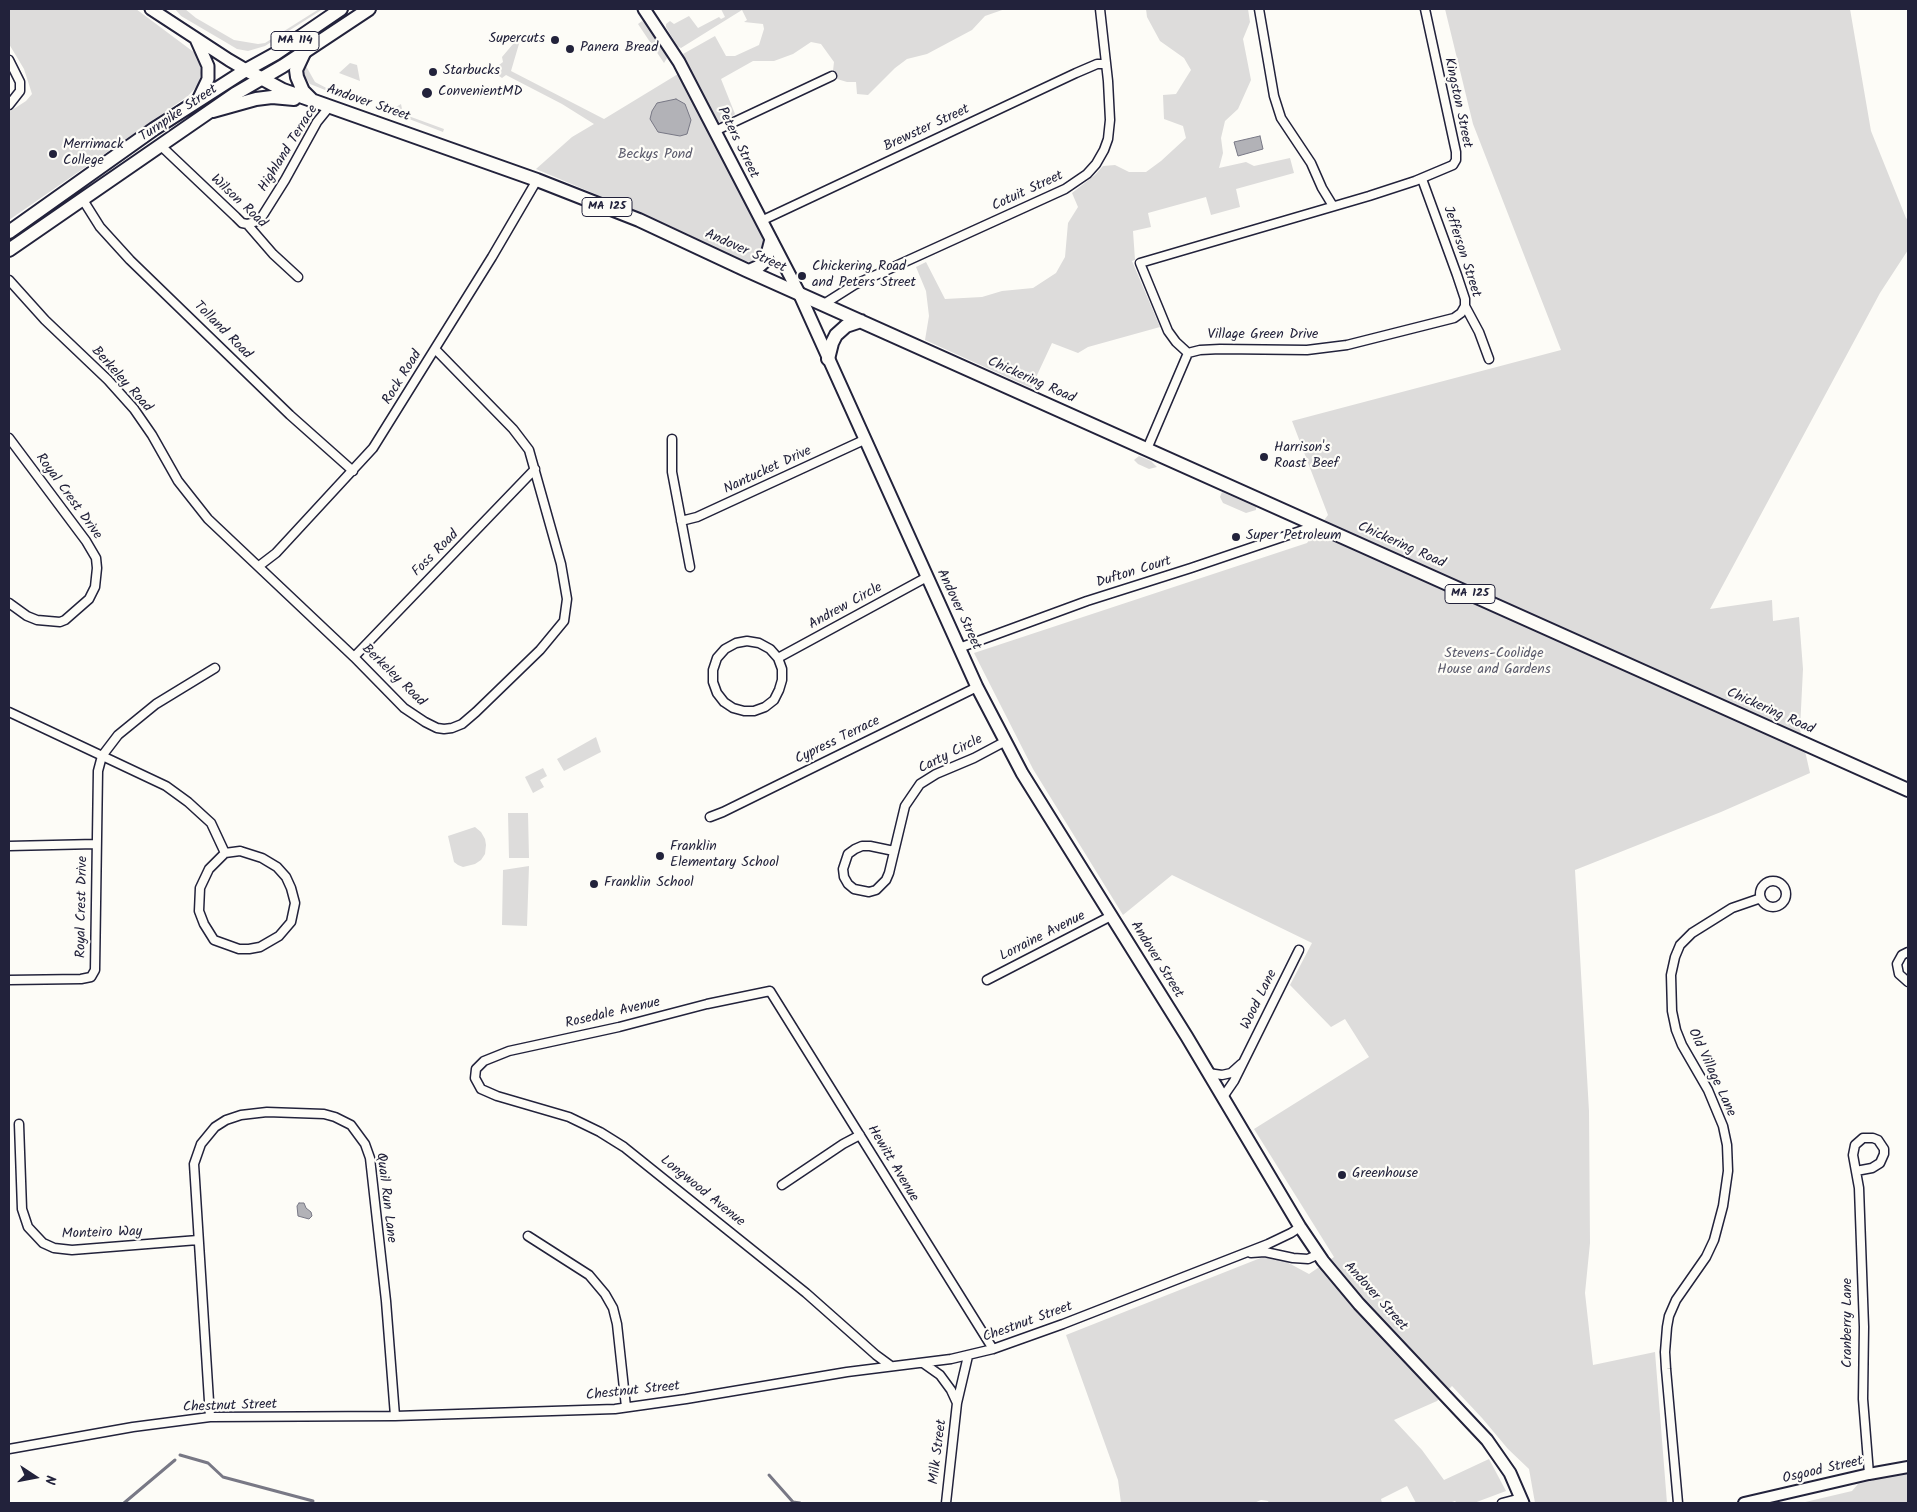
<!DOCTYPE html>
<html>
<head>
<meta charset="utf-8">
<style>
  body { margin:0 }
  #map { position:relative; width:1917px; height:1512px; overflow:hidden; background:#fdfcf7; font-family:Kalam,sans-serif }
  canvas { display:block }
  .frame { position:absolute; inset:0; border:10px solid #22223b; pointer-events:none }
  .north { position:absolute; left:10px; top:1452px; width:50px; height:50px; -webkit-text-stroke:4px #fdfcf7; paint-order:stroke; rotate:101deg; font-size:14px; font-weight:700; line-height:20px; text-align:center; color:#22223b }
  .north::after { content:''; display:block; margin:auto; width:18px; height:22px; background:#22223b; clip-path:polygon(50% 0,100% 100%,50% 72%,0 100%) }
</style>
</head>
<body>
<div id="map">
<canvas width="1917" height="1512"></canvas>
<div class="frame"></div>
<div class="north">N</div>
</div>
<script>
const context = document.querySelector('canvas').getContext('2d');
context.lineJoin = 'round';
function fillPath(path, color) {
  context.fillStyle = color;
  context.fill(path, 'evenodd');
}
function toPath(rows) {
  const path = new Path2D();
  for (const r of rows) {
    if (r.length === 3) {
      path.moveTo(r[0] + r[2], r[1]);
      path.arc(r[0], r[1], r[2], 0, 2 * Math.PI);
      continue;
    }
    path.moveTo(r[0], r[1]);
    for (let i = 2; i < r.length; i += 2) path.lineTo(r[i], r[i + 1]);
  }
  return path;
}
function trace(path, color, width, dash) {
  context.strokeStyle = color;
  context.lineWidth = width;
  context.lineCap = dash ? 'butt' : 'round';
  context.setLineDash(dash || []);
  context.stroke(path);
}
function drawText(font, color, halo, rows, align = 'center') {
  context.font = font + ' Kalam,sans-serif';
  context.lineWidth = 4.5;
  context.setLineDash([]);
  context.textBaseline = 'middle';
  context.strokeStyle = halo;
  context.fillStyle = color;
  for (const [text, x, y, turn = 0] of rows) {
    context.save();
    context.translate(x, y);
    context.rotate((+turn || 0) * Math.PI / 180);
    context.textAlign = isNaN(turn) ? turn : align;
    if (halo) context.strokeText(text, 0, 0);
    context.fillText(text, 0, 0);
    context.restore();
  }
}
fillPath(toPath([
  [9,9,136,9,195,53,202,66,200,67,201,73,198,85,188,96,9,220,9,112,26,101,32,94,24,69,9,44],
  [175,9,185,9,196,18,234,40,258,44,265,43,319,9,323,9,265,46,248,51,237,49,227,43,181,16],
  [721,9,1005,9,985,16,972,30,927,54,907,59,895,68,868,95,857,94,856,82,847,82,837,79,833,71,834,62,821,44,811,42,793,54,774,61,753,61,721,79,735,114,726,121,720,122,712,119,706,109,683,54,715,36,726,56,735,56,759,45,764,29,763,24,744,22,747,20,742,10,681,48,677,46,666,27,666,24,670,21,674,24,689,16,698,28,719,17,721,19,725,17],
  [1146,9,1248,9,1250,22,1243,39,1251,80,1238,109,1225,121,1221,138,1223,153,1219,168,1246,162,1254,166,1290,158,1294,173,1236,189,1240,207,1211,215,1206,197,1148,213,1151,227,1133,231,1135,260,1132,261,1160,327,1088,347,1078,353,1052,343,1031,388,925,340,929,316,926,291,916,267,926,262,945,299,982,297,1002,291,1033,288,1056,273,1065,257,1068,223,1078,207,1072,193,1095,175,1103,166,1115,165,1129,172,1146,172,1161,161,1186,138,1183,126,1164,119,1163,95,1176,94,1191,70,1184,58,1160,41,1147,17],
  [1445,9,1850,9,1871,131,1906,218,1908,220,1908,250,1880,293,1710,609,1772,600,1773,621,1799,617,1803,669,1800,729,1810,773,1721,812,1575,870,1589,1111,1590,1243,1585,1293,1593,1365,1655,1352,1667,1503,1535,1503,1529,1469,1508,1449,1482,1418,1452,1386,1437,1401,1394,1420,1422,1450,1444,1480,1489,1459,1506,1491,1474,1503,1457,1503,1455,1501,1449,1503,1416,1503,1407,1486,1381,1499,1382,1503,1269,1503,1268,1501,1261,1500,1254,1503,1121,1503,1118,1480,1066,1335,1263,1257,1283,1260,1309,1274,1334,1257,1254,1129,1369,1057,1345,1019,1331,1027,1290,985,1312,943,1172,875,1123,915,1033,769,974,653,1307,543,1328,515,1292,421,1561,350,1473,124],
  [642,21,649,27,666,53,667,58,664,63,638,24],
  [516,34,521,37,511,71,604,119,678,74,761,234,765,246,761,258,751,262,744,261,659,221,536,169,572,137,594,124,562,104,506,75,502,78,499,76,499,65,503,62,502,57,513,44],
  [350,63,357,65,360,81,339,73],
  [306,66,315,82,332,91,355,98,353,101,310,84,304,75,304,71],
  [401,104,403,114,444,129,443,132,396,114,396,107],
  [1139,456,1151,461,1157,467,1149,469,1138,464,1134,460],
  [1222,492,1256,507,1256,510,1246,513,1223,503,1220,497],
  [596,737,601,752,564,771,557,759],
  [543,768,547,776,540,780,544,787,533,793,525,777],
  [508,813,528,813,529,858,509,858],
  [475,827,481,832,485,839,486,845,485,854,481,860,475,864,463,867,458,865,454,862,448,836],
  [529,866,527,926,502,925,503,870],
  [1908,1474,1908,1503,1801,1503,1852,1491,1858,1484,1889,1476]
]), '#dddcdb');
const water = toPath([
  [676,99,685,104,691,120,687,134,680,136,658,132,650,119,652,111,657,103,676,99],
  [1260,136,1263,149,1238,156,1234,142,1260,136],
  [299,1203,304,1203,306,1208,311,1212,312,1216,309,1219,298,1216,297,1206,299,1203]
]);
fillPath(water, '#b2b2b7');
trace(water, '#787885', 1);
trace(toPath([
  [180,1455,208,1463,223,1477,313,1501],
  [769,1475,793,1502,800,1503],
  [124,1503,175,1460]
]), '#787885', 3);
const minor = toPath([
  [1259,9,1274,96,1281,118,1311,163,1322,188,1333,206],
  [9,60,20,82,20,91,9,105],
  [715,131,832,76],
  [160,145,236,217,242,223,247,224,273,254,298,277],
  [1422,179,1457,275,1465,299,1465,306,1479,332,1489,359],
  [83,200,100,227,130,260,290,415,353,471],
  [761,221,1076,73,1097,64,1106,64],
  [247,224,258,221,263,215,285,180,317,122,330,106],
  [9,280,45,320,108,380,134,409,152,435,178,481,208,519,354,657,404,708,425,722,437,728,444,729,452,728,462,724,476,712,540,650,564,621,567,599,561,564,529,450,513,429,435,349],
  [824,304,854,285,1065,189,1087,174,1096,164,1104,150,1108,139,1110,120,1108,81,1100,9],
  [1188,353,1176,342,1168,331,1140,263,1369,196,1415,181,1453,165,1456,160,1456,152,1425,9],
  [9,438,86,541,96,558,97,568,95,587,89,599,65,620,60,622,37,620,27,616,9,603],
  [672,439,672,472,690,567],
  [1147,449,1188,353,1200,350,1220,349,1307,350,1347,345,1454,318,1461,313,1465,306],
  [681,521,697,517,864,440],
  [259,566,276,553,373,448,492,257,537,180],
  [959,648,1087,601,1191,568,1318,525],
  [354,657,535,469],
  [778,658,782,669,782,680,779,690,774,700,765,707,754,711,744,711,733,708,724,702,717,693,713,682,713,670,717,658,725,649,736,643,747,641,759,643,770,649,778,658,927,577],
  [9,712,166,786,188,802,211,823,225,853],
  [710,817,723,812,977,687],
  [9,846,96,844],
  [240,851,262,858,277,867,286,877,291,888,295,903,291,922,279,936,260,947,249,949,239,949,214,940,204,924,199,911,200,888,209,869,225,853,240,851],
  [894,851,870,846,862,846,855,849,848,854,843,869,844,877,848,884,854,889,869,892,876,890,886,880,889,873,905,806,920,784,936,774,974,758,1004,742],
  [1773,894,13],
  [1908,952,1902,955,1897,964,1899,974,1908,982],
  [9,980,81,979,91,977,95,970,98,771,102,756,118,735,156,704,215,668],
  [987,980,1111,916],
  [1208,1073,1222,1075,1231,1073,1241,1064],
  [1223,1097,1234,1081,1299,950],
  [19,1124,22,1209,28,1227,43,1243,54,1248,72,1250,198,1240],
  [1856,1171,1872,1168,1880,1163,1884,1154,1884,1149,1878,1140,1873,1138,1863,1138,1855,1145,1853,1155,1859,1188,1864,1327,1863,1399,1869,1474],
  [782,1185,843,1144,860,1135],
  [528,1236,589,1275,605,1294,613,1308,617,1324,626,1407],
  [1251,1253,1265,1252,1293,1258,1308,1259,1319,1254],
  [923,1363,940,1375,951,1390,957,1403,946,1503],
  [891,1366,876,1355,806,1293,624,1147,600,1132,569,1117,497,1096,481,1089,475,1078,476,1069,484,1061,509,1051,619,1027,707,1004,770,991,993,1349],
  [957,1403,968,1356],
  [210,1417,194,1164,201,1144,215,1127,226,1120,241,1115,267,1112,324,1114,335,1117,351,1125,365,1144,370,1158,386,1301,395,1416],
  [9,1449,133,1427,210,1417,395,1416,615,1409,686,1399,847,1372,951,1359,993,1349,1063,1324,1268,1244,1291,1233,1300,1227],
  [1502,1503,1521,1498],
  [1678,1503,1666,1369,1665,1352,1667,1327,1669,1316,1676,1300,1706,1257,1714,1240,1723,1206,1728,1171,1727,1145,1723,1126,1708,1090,1682,1045,1676,1030,1672,1011,1671,975,1675,957,1680,945,1692,933,1732,908,1761,898]
]);
const tertiary = toPath([
  [1744,1503,1869,1474,1908,1467]
]);
const secondary = toPath([
  [151,9,229,60,246,70],
  [644,9,679,62,799,293,977,687,1022,773,1187,1037,1300,1227,1323,1261,1359,1304,1487,1440,1510,1473,1523,1503],
  [196,39,208,66,208,79,198,100]
]);
const primary = toPath([
  [304,53,296,70,297,77,303,91,312,100],
  [246,70,283,90,537,180,639,220,746,270,1908,790],
  [213,111,256,99,272,97,294,99],
  [749,271,758,267,766,260,771,241],
  [828,359,832,343,836,335,846,326,861,321]
]);
const trunk = toPath([
  [9,232,154,129,246,70,275,54,341,9],
  [9,250,235,94,283,66,369,9]
]);
trace(minor, '#22223b', 11);
trace(tertiary, '#22223b', 14);
trace(secondary, '#22223b', 15);
trace(primary, '#22223b', 16);
trace(trunk, '#22223b', 16);
trace(minor, '#fdfcf7', 8);
trace(tertiary, '#fdfcf7', 10);
trace(secondary, '#fdfcf7', 11);
trace(primary, '#fdfcf7', 12);
trace(trunk, '#fdfcf7', 12);
for (const [x, y, r, color] of [
  [555,40,5,"#22223b"],
  [570,49,5,"#22223b"],
  [433,72,5,"#22223b"],
  [427,93,6,"#22223b"],
  [53,154,5,"#22223b"],
  [802,276,5,"#22223b"],
  [1264,457,5,"#22223b"],
  [1236,537,5,"#22223b"],
  [660,856,5,"#22223b"],
  [594,884,5,"#22223b"],
  [1342,1175,5,"#22223b"]
]) {
  const dot = new Path2D();
  dot.arc(x, y, r, 0, 2 * Math.PI);
  context.fillStyle = color;
  context.fill(dot);
  trace(dot, '#fdfcf7', 2);
}
for (const [x, y, w] of [
  [295,41,48],
  [607,207,50],
  [1470,594,50]
]) {
  const box = new Path2D();
  box.roundRect(x - w / 2, y - 9.5, w, 19, 4);
  context.fillStyle = '#fdfcf7';
  context.fill(box);
  trace(box, '#22223b', 1);
}
drawText('bold 12px', '#22223b', null, [
  ["MA 114",295,41],
  ["MA 125",607,207],
  ["MA 125",1470,594]
]);
drawText('14px', '#22223b', '#fdfcf7', [
  ["Supercuts",545,40,"right"],
  ["Panera Bread",580,49],
  ["Starbucks",443,72],
  ["ConvenientMD",438,93],
  ["Merrimack",63,146],
  ["College",63,162],
  ["Chickering Road",812,268],
  ["and Peters Street",812,284],
  ["Harrison's",1274,449],
  ["Roast Beef",1274,465],
  ["Super Petroleum",1246,537],
  ["Franklin",670,848],
  ["Elementary School",670,864],
  ["Franklin School",604,884],
  ["Greenhouse",1352,1175]
], 'left');
drawText('14px', '#22223b', '#fdfcf7', [
  ["Kingston Street",1457,103,78],
  ["Andover Street",368,104,19],
  ["Turnpike Street",179,114,-34],
  ["Brewster Street",927,129,-25],
  ["Peters Street",737,143,64],
  ["Highland Terrace",289,149,-58],
  ["Cotuit Street",1028,192,-25],
  ["Wilson Road",238,202,43],
  ["Andover Street",745,252,24],
  ["Jefferson Street",1461,252,72],
  ["Tolland Road",222,331,45],
  ["Village Green Drive",1263,336],
  ["Rock Road",403,378,-58],
  ["Berkeley Road",121,380,48],
  ["Chickering Road",1031,381,24],
  ["Nantucket Drive",768,471,-25],
  ["Royal Crest Drive",68,497,54],
  ["Chickering Road",1401,546,24],
  ["Foss Road",436,554,-45],
  ["Dufton Court",1134,573,-17],
  ["Andrew Circle",846,607,-29],
  ["Andover Street",958,610,65],
  ["Berkeley Road",393,676,44],
  ["Chickering Road",1770,712,24],
  ["Cypress Terrace",838,741,-26],
  ["Carty Circle",951,755,-27],
  ["Royal Crest Drive",83,907,-89],
  ["Lorraine Avenue",1043,937,-27],
  ["Andover Street",1156,960,58],
  ["Wood Lane",1260,1000,-64],
  ["Rosedale Avenue",613,1014,-13],
  ["Old Village Lane",1711,1073,65],
  ["Hewitt Avenue",892,1164,59],
  ["Longwood Avenue",702,1192,39],
  ["Quail Run Lane",385,1198,83],
  ["Monteiro Way",102,1234,-2],
  ["Andover Street",1375,1297,48],
  ["Chestnut Street",1028,1323,-20],
  ["Cranberry Lane",1849,1323,-90],
  ["Chestnut Street",633,1392,-6],
  ["Chestnut Street",230,1407,-2],
  ["Milk Street",939,1452,-83],
  ["Osgood Street",1823,1471,-13]
]);
drawText('14px', '#5a5a6b', '#fdfcf7', [
  ["Beckys Pond",655,156],
  ["Stevens-Coolidge",1494,655],
  ["House and Gardens",1494,671]
]);
</script>
</body>
</html>
